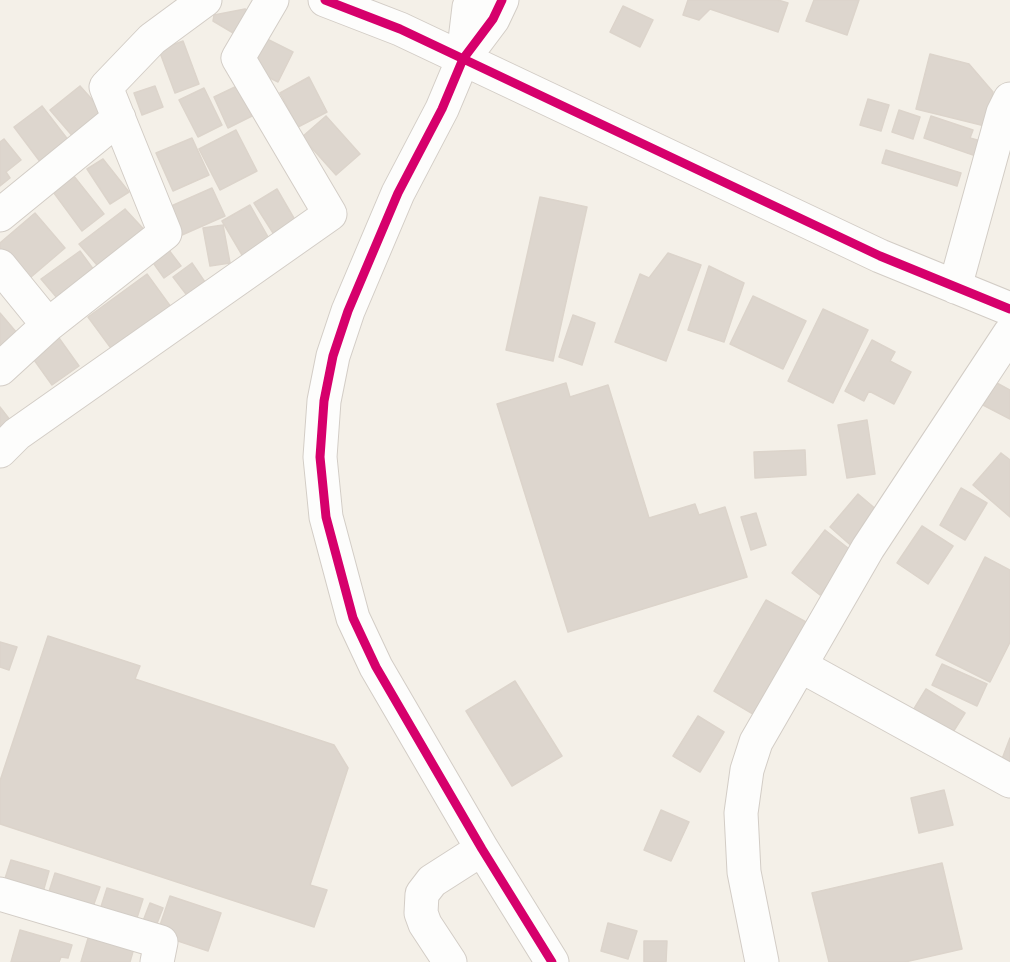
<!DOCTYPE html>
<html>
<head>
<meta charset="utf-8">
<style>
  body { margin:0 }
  canvas { display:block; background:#f4f0e8 }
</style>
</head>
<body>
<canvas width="1010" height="962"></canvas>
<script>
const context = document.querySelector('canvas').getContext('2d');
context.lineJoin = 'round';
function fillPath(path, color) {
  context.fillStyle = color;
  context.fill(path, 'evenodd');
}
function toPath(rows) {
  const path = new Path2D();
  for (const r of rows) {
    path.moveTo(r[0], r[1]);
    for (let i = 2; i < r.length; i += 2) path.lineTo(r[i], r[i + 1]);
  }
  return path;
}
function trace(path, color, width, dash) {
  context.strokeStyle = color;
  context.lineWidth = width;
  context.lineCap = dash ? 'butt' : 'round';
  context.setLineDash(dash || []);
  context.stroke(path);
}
const building = toPath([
  [688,0,778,0,788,3,778,32,710,9,699,20,683,15,688,0],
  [814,0,859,0,847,35,806,21,814,0],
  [623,6,653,20,640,47,610,32,623,6],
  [245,9,259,17,245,40,213,21,214,15,245,9],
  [265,38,293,52,278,82,250,68,265,38],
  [183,41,199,84,175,93,159,50,183,41],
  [930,54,969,64,993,92,985,126,916,109,930,54],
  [309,77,327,112,298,127,280,93,309,77],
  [80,86,105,114,75,139,50,110,80,86],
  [155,86,163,107,142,115,134,93,155,86],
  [237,86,252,116,228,128,214,97,237,86],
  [204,88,222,125,198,137,179,100,204,88],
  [868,99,889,105,881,131,860,125,868,99],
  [42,106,69,141,41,163,14,127,42,106],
  [899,110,920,117,913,139,892,132,899,110],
  [326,116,360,154,336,175,302,137,326,116],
  [931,116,973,130,970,138,981,141,976,156,924,138,931,116],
  [236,130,257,171,220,190,199,149,236,130],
  [192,138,209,175,173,191,156,153,192,138],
  [4,139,21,160,6,172,10,178,0,186,0,142,4,139],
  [886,150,961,173,957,186,882,163,886,150],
  [103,159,129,192,110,204,87,169,103,159],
  [73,175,104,214,82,231,54,193,73,175],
  [212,188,225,216,182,235,169,207,212,188],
  [277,189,295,220,273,233,254,203,277,189],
  [540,197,587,207,553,361,506,350,540,197],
  [250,205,272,244,245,260,222,221,250,205],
  [125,209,150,236,103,272,79,244,125,209],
  [35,213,65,248,24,283,0,255,0,243,35,213],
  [223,225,230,263,210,266,203,228,223,225],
  [165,245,181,266,164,278,149,257,165,245],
  [80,251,99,277,63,305,41,279,80,251],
  [668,253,701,265,666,361,615,342,640,274,649,278,668,253],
  [192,263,207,285,189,298,173,277,192,263],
  [709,266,744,283,724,342,688,330,709,266],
  [147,274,171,307,113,351,88,317,147,274],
  [753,296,806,321,783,369,730,344,753,296],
  [823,309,868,330,833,403,788,381,823,309],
  [0,313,17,333,0,347,0,313],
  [573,315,595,323,582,365,559,357,573,315],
  [59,338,79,366,52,385,32,357,59,338],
  [872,340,895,352,890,361,911,372,894,404,869,391,864,401,845,391,872,340],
  [995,382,1010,390,1010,419,983,405,995,382],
  [566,383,570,397,608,385,649,518,695,504,699,515,725,507,747,577,568,632,497,404,566,383],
  [0,407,10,420,0,428,0,407],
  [867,420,875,474,847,478,838,425,867,420],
  [805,450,806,475,755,478,754,452,805,450],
  [1001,453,1010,460,1010,517,973,485,1001,453],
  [961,488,987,503,965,540,940,525,961,488],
  [858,494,884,516,855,549,830,527,858,494],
  [756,513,766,545,751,550,741,517,756,513],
  [922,526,953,546,928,584,897,563,922,526],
  [825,530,853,552,820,595,792,573,825,530],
  [985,557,1010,570,1010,642,990,682,936,655,985,557],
  [766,600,806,622,753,714,714,691,766,600],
  [48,636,140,666,135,679,334,745,348,768,310,885,327,890,314,927,0,824,0,781,48,636],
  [0,642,17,647,9,670,0,667,0,642],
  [942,664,987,684,977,706,932,685,942,664],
  [515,681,562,756,512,786,466,711,515,681],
  [926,689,965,713,948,740,909,717,926,689],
  [698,716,724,732,700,772,673,756,698,716],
  [1010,738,1010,763,1002,759,1010,738],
  [944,790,953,825,919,833,911,798,944,790],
  [661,810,689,822,671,861,644,850,661,810],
  [11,860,49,871,41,899,2,888,11,860],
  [942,863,962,949,905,962,829,962,812,893,942,863],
  [55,873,100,887,90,915,46,901,55,873],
  [107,888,143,899,135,924,99,913,107,888],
  [170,896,221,913,208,951,157,934,170,896],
  [150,903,163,908,156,926,143,921,150,903],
  [608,923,637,931,628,959,601,951,608,923],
  [20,930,72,945,68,958,61,957,59,962,11,962,20,930],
  [89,935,134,948,130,962,81,962,89,935],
  [644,941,667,941,666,962,644,962,644,941]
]);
fillPath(building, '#ddd6ce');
trace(building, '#dcd4cb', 1.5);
const minor = toPath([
  [325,0,400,29,880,256,1010,309],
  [502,0,493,19,463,59,442,109,398,193,348,311,333,356,324,401,320,457,326,517,353,618,376,667,482,849,552,962],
  [463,57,469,7,472,0],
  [0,215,119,118],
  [0,266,48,325],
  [955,287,1003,113,1010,99],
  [0,369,48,325,165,233,106,87,152,39,205,0],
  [0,451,17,434,330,214,238,58,272,0],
  [801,666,1010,781],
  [0,894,161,942,157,962],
  [450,962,425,924,421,913,422,894,432,881,482,849],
  [762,962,744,872,741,813,747,770,756,742,868,548,1010,333]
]);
trace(minor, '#d3cdc6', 35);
trace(minor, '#fdfdfc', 33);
trace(toPath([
  [325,0,400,29,880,256,1010,309],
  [502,0,493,19,463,59,442,109,398,193,348,311,333,356,324,401,320,457,326,517,353,618,376,667,482,849,552,962]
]), '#d6006c', 9);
</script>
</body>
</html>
